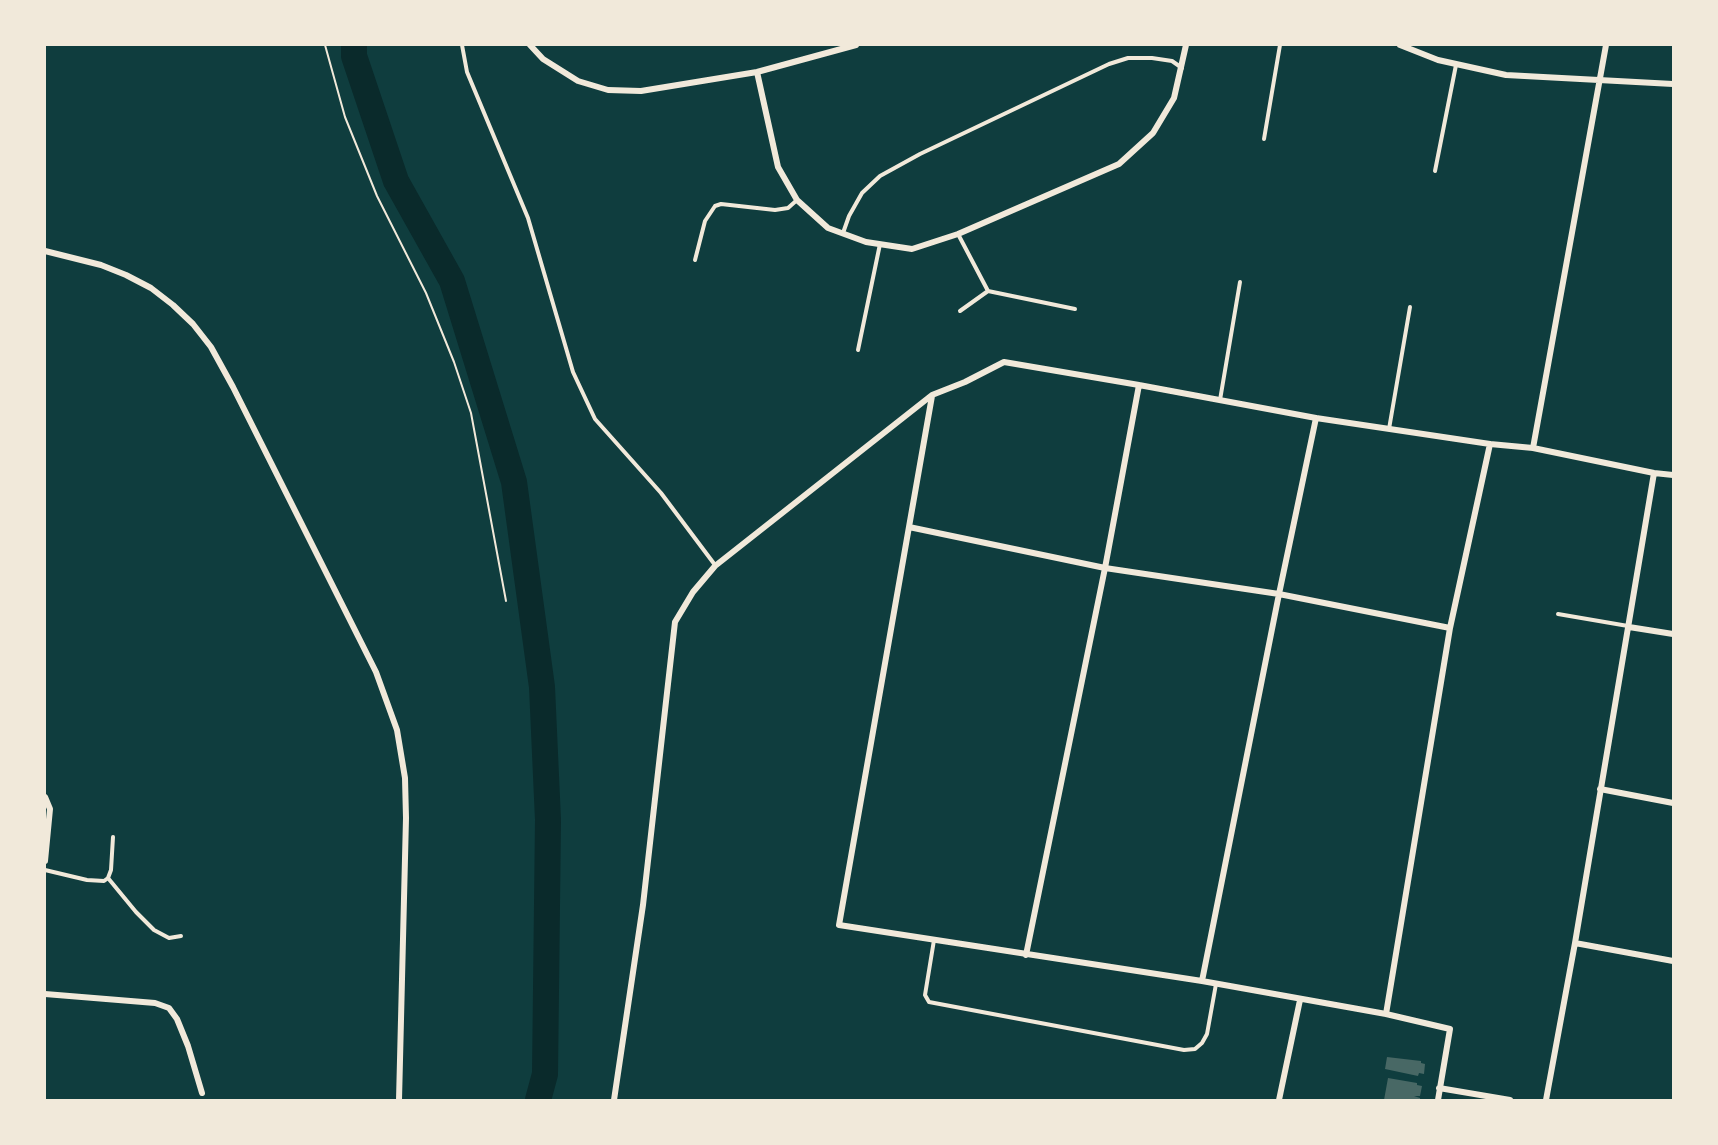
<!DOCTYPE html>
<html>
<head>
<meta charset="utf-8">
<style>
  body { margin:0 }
  #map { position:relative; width:1718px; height:1145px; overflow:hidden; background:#0f3d3e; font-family:Poppins,sans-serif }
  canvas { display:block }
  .frame { position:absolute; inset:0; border:46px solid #f1e9da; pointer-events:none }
</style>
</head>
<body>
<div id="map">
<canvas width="1718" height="1145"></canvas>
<div class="frame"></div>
</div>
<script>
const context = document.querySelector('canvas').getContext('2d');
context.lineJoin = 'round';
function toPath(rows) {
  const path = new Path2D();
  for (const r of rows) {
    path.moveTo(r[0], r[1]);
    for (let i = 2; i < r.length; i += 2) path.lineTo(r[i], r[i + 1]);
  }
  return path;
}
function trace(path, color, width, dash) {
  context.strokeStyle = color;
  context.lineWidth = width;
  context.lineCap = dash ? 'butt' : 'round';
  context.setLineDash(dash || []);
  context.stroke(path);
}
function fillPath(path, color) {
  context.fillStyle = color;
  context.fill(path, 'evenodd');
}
trace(toPath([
  [354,45,354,56,396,181,452,281,514,482,542,687,548,820,545,1074,538,1100]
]), '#0a2a2b', 26);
fillPath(toPath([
  [1387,1057,1421,1061,1421,1063,1425,1064,1424,1074,1419,1073,1418,1076,1385,1069],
  [1388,1078,1417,1083,1417,1085,1422,1086,1420,1096,1414,1096,1420,1098,1420,1100,1384,1100]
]), '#486865');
trace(toPath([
  [325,45,345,117,377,196,426,293,454,362,471,413,506,601]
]), '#f1e9da', 2);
trace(toPath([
  [462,45,467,72,528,218,573,372,595,419,661,493,715,565],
  [1264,139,1280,45],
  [1435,171,1456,65],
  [843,233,849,216,862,193,880,176,920,154,1109,64,1128,58,1152,58,1172,61,1182,68],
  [958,234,988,291,1075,309],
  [695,260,705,221,715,206,721,204,775,210,788,208,797,200],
  [960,311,988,291],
  [858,350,880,244],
  [1220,400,1240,282],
  [1389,429,1410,307],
  [1558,614,1628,626],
  [45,870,87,880,104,881,108,878,111,870,113,837],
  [108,878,136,912,154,930,169,938,181,936],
  [934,940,925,995,929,1002,1184,1050,1195,1049,1202,1043,1207,1034,1216,984]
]), '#f1e9da', 4);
trace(toPath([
  [530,45,543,59,578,81,608,90,641,91,757,72,856,45],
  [1400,45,1438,60,1506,75,1673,84],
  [757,72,778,167,797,200,828,228,866,242,912,249,958,234,1119,164,1153,133,1174,98,1186,45],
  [45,251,101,265,126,275,151,288,173,305,193,324,211,347,233,387,376,672,397,730,405,778,406,818,399,1100],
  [932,396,839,925,1202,981,1386,1014,1450,1029,1438,1100],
  [1533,448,1606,45],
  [909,527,1105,568,1279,594,1450,628],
  [1629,627,1673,634],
  [1600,789,1673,803],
  [45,797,50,809,45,861],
  [1575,943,1673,961],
  [1026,955,1105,568,1139,385],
  [1202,981,1279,594,1316,418],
  [45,994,155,1003,169,1008,177,1019,188,1046,202,1093],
  [1386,1014,1450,628,1490,444],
  [1439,1088,1510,1100],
  [614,1100,643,905,675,622,693,592,715,566,932,395,965,382,1004,362,1139,385,1316,418,1490,444,1533,448,1654,473,1673,475],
  [1279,1100,1300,1000],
  [1546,1100,1575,943,1654,473]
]), '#f1e9da', 6);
</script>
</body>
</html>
